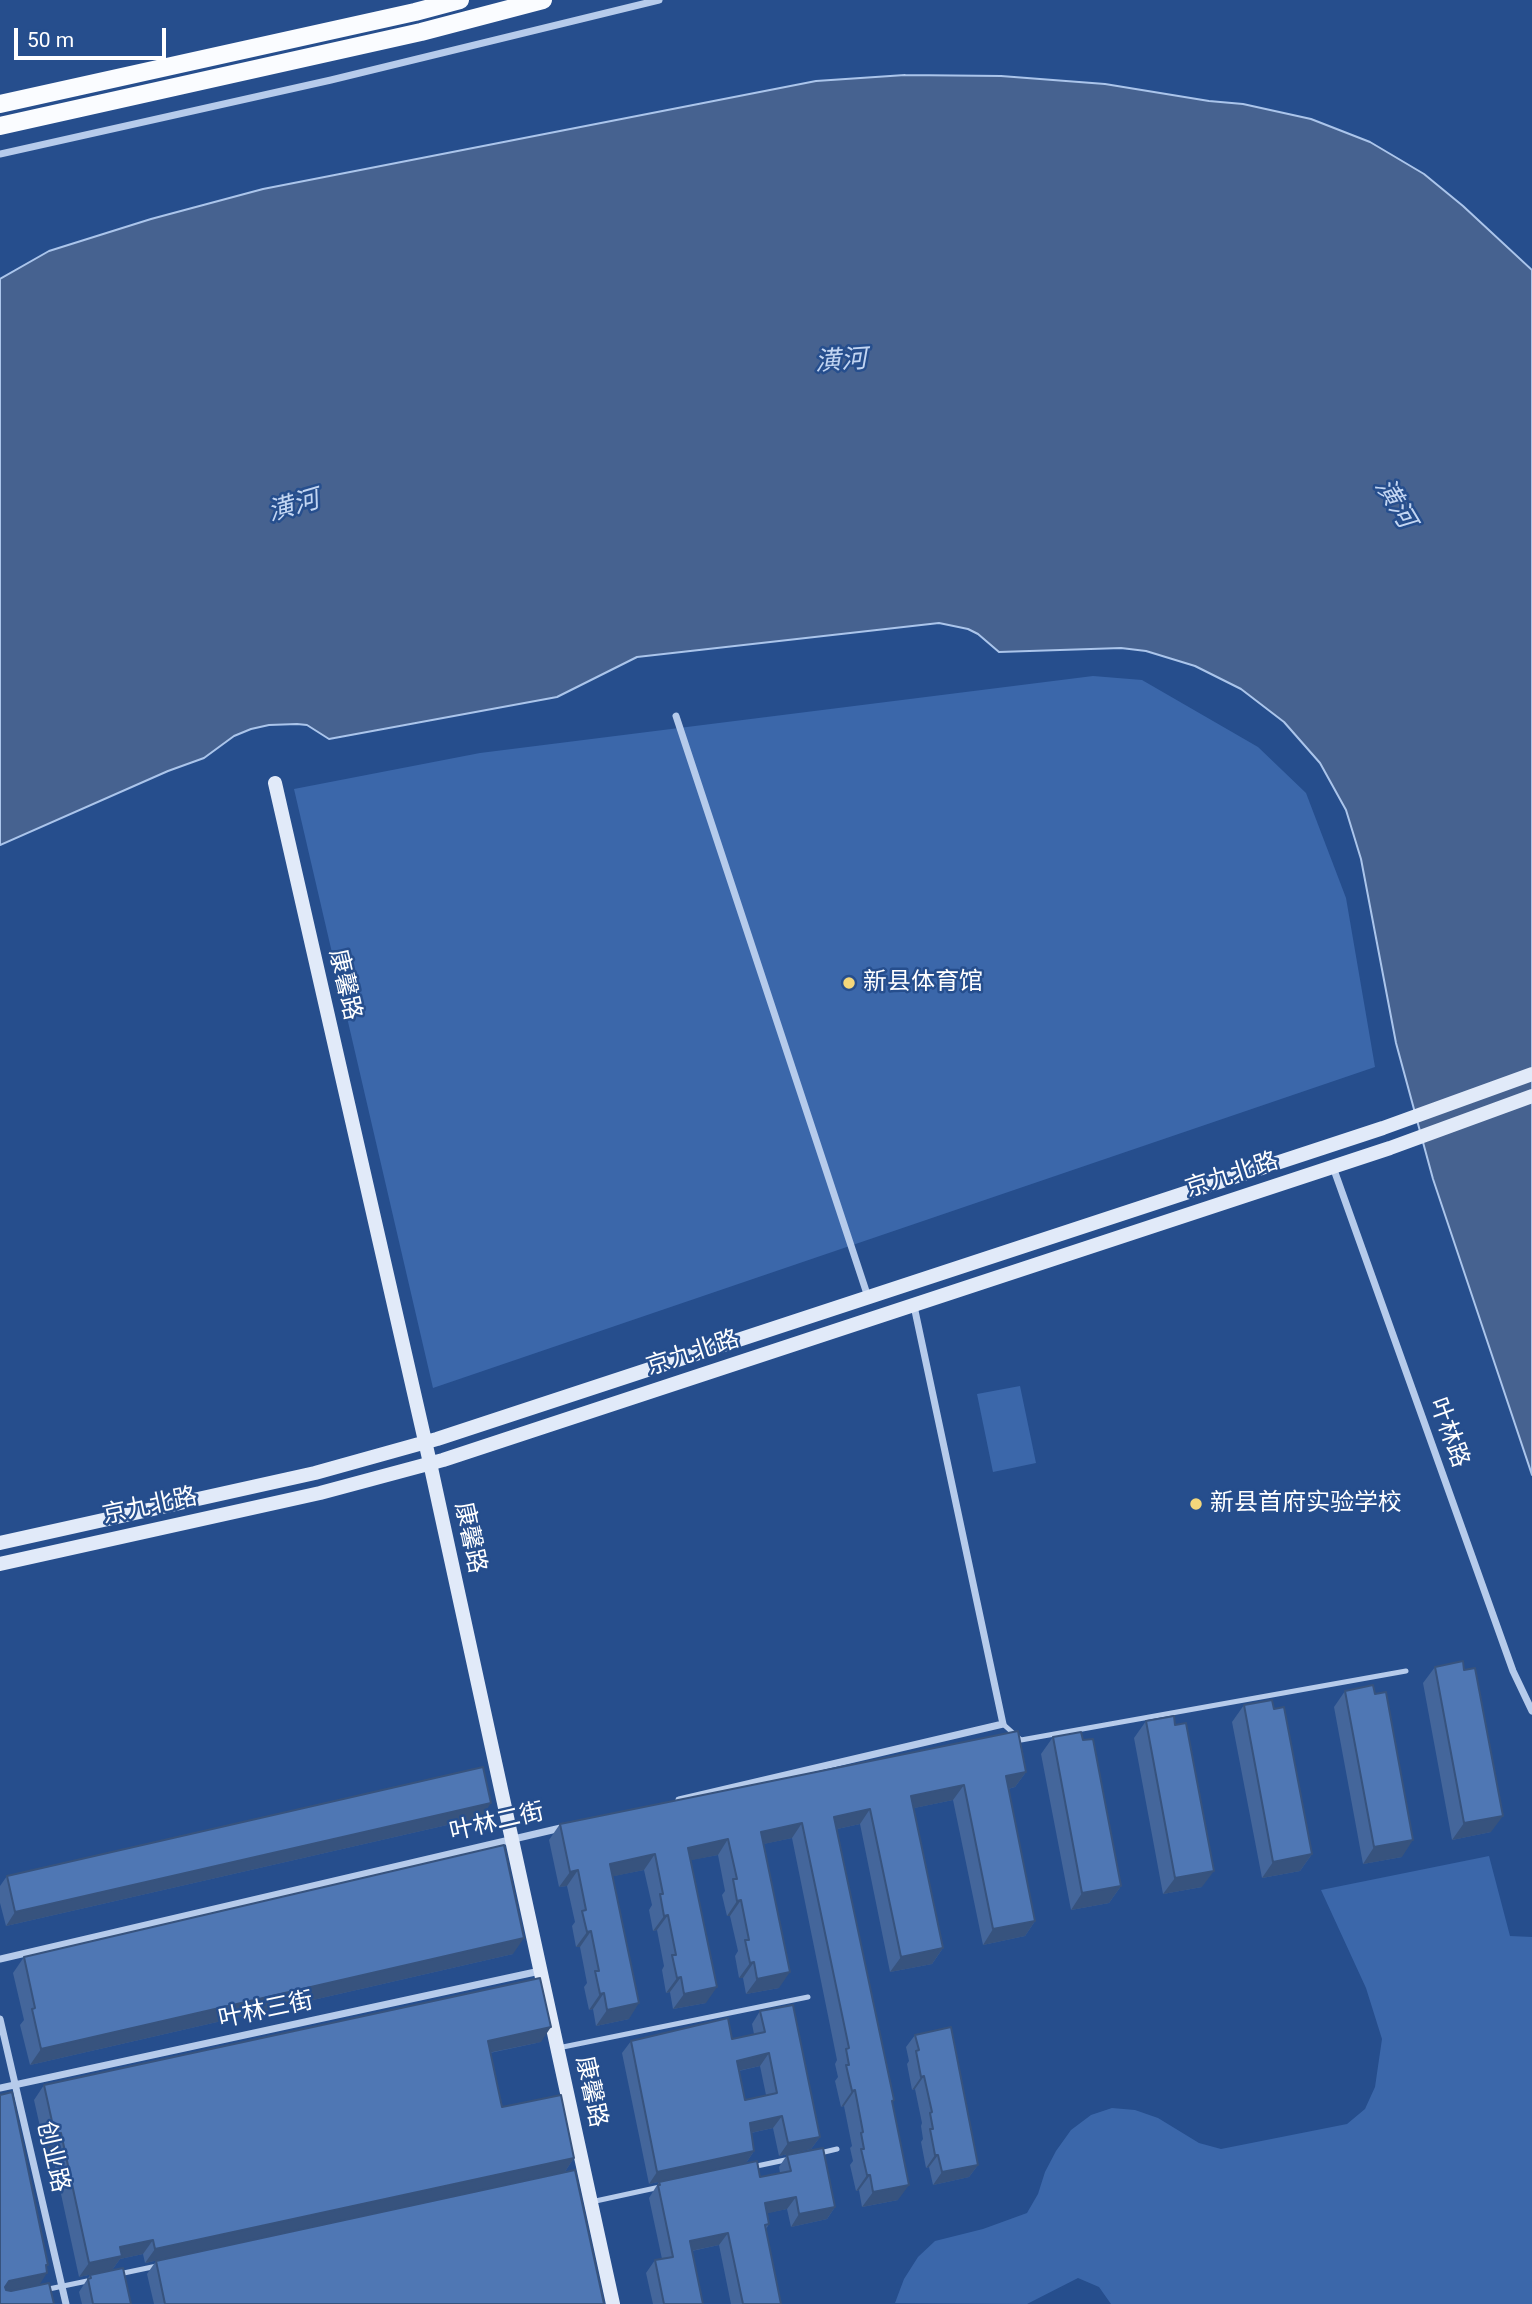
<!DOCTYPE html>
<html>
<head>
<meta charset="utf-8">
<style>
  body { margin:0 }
  #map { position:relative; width:1532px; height:2304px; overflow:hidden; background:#264e8d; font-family:Roboto,sans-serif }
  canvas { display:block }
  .scale { position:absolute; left:14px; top:28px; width:152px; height:32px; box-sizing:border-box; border:4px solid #fff; border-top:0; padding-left:9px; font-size:21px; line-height:24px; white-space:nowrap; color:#fff; -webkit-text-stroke:5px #264e8d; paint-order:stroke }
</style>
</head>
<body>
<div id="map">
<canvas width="1532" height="2304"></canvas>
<div class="scale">50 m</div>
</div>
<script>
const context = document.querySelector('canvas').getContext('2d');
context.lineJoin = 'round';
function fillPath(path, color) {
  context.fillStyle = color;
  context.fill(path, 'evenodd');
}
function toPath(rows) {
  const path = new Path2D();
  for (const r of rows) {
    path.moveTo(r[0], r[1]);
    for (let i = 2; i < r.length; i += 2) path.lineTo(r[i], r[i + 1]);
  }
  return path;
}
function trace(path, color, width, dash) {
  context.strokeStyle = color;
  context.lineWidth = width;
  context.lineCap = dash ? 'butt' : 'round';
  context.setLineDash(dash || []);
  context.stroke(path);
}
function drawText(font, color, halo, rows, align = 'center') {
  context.font = font + ' Roboto,"Noto Sans SC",sans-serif';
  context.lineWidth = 5;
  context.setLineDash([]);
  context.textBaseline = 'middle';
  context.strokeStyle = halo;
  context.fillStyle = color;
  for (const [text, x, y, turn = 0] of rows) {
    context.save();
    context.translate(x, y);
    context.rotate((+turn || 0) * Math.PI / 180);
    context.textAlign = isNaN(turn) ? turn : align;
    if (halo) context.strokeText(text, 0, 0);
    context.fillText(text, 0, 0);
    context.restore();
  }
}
fillPath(toPath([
  [1093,676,1142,680,1258,747,1306,793,1346,898,1375,1067,433,1388,294,789,480,753],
  [1020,1386,1036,1463,993,1472,977,1394],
  [1489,1856,1510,1936,1532,1937,1532,2304,1111,2304,1099,2287,1078,2278,1027,2304,895,2303,904,2279,918,2257,935,2241,983,2229,1027,2213,1038,2194,1045,2172,1056,2151,1071,2130,1091,2115,1112,2108,1135,2110,1158,2118,1199,2143,1221,2149,1347,2124,1365,2109,1375,2087,1382,2039,1366,1988,1321,1890]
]), '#3b67aa');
const water = toPath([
  [905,75,1001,76,1105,84,1209,101,1243,104,1311,119,1370,142,1424,174,1463,206,1532,270,1532,1475,1433,1179,1396,1043,1361,859,1346,810,1320,763,1284,722,1241,689,1195,666,1146,651,1121,648,999,652,978,634,968,629,939,623,637,657,557,697,329,739,307,725,297,724,269,725,251,729,234,736,204,758,168,771,0,845,0,279,49,251,151,219,263,189,816,81,905,75]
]);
fillPath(water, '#466290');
trace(water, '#abc5eb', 2);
trace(toPath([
  [1003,1724,1021,1740,1406,1671],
  [558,2048,808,1997],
  [820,2153,837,2149],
  [752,2167,790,2159],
  [591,2202,660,2187],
  [119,2274,157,2266],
  [44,2290,92,2280]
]), '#b6cbeb', 5);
trace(toPath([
  [0,154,331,80,659,0],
  [676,716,868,1297],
  [1333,1167,1513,1671,1532,1711],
  [679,1800,1003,1724,914,1306],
  [0,1959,565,1827],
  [0,2019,66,2304],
  [0,2088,540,1971]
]), '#b6cbeb', 7);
trace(toPath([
  [275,783,430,1463,613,2304],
  [0,1543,315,1473,437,1439,1383,1128,1532,1074],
  [0,1564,320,1493,443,1460,1390,1148,1532,1096]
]), '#e1eaf9', 14);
trace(toPath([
  [0,104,415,12,460,0],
  [0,126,421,32,543,0]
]), '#fafcff', 18);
fillPath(toPath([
  [1435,1667,1464,1670,1491,1832,1452,1840,1423,1683],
  [1345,1691,1375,1694,1402,1857,1363,1864,1334,1707],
  [1244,1705,1274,1709,1312,1854,1300,1871,1262,1878,1232,1722],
  [1146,1721,1202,1887,1163,1894,1134,1738],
  [1053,1737,1083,1740,1121,1886,1109,1903,1071,1910,1041,1754],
  [1026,1772,1015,1787,1008,1789,1035,1921,1025,1936,983,1945,953,1800,914,1808,943,1948,932,1964,890,1972,860,1824,837,1829,894,2100,892,2102,898,2200,862,2207,859,2190,856,2191,850,2165,853,2161,850,2148,852,2146,844,2106,841,2107,835,2081,838,2077,835,2064,837,2060,792,1838,763,1844,779,1988,746,1994,743,1978,739,1978,735,1956,738,1951,730,1916,727,1916,722,1895,725,1891,718,1855,690,1860,706,2003,673,2009,670,1992,666,1993,662,1970,664,1966,657,1930,653,1931,649,1910,652,1905,644,1870,613,1876,629,2019,596,2026,593,2009,589,2010,584,1987,587,1983,580,1947,576,1947,572,1926,575,1922,567,1886,559,1887,549,1840,560,1824],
  [482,1817,6,1926,0,1903,0,1886,7,1876],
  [513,1954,30,2065,20,2025,24,2020,13,1973,24,1957],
  [760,2011,820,2137,811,2149,779,2156,773,2128,751,2133,754,2151,746,2163,649,2184,622,2053,631,2041,732,2039,754,2034,752,2024],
  [760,2066,766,2095,745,2100,739,2071],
  [915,2035,978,2165,969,2177,933,2185,929,2167,926,2168,921,2142,923,2139,921,2126,922,2123,915,2089,912,2090,907,2064,909,2061,906,2047],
  [541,2042,490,2053,502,2107,574,2158,564,2173,145,2263,143,2254,120,2259,112,2270,79,2277,51,2148,45,2149,34,2100,44,2085],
  [787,2155,835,2207,827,2219,791,2227,787,2209,767,2213,769,2224,766,2229,781,2304,731,2304,719,2245,692,2251,703,2304,653,2304,646,2273,655,2260,662,2259,649,2198,659,2182,760,2177,780,2173,779,2167],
  [156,2261,604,2304,154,2304,147,2274],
  [90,2275,131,2304,82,2304,79,2292]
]), '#44669b');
fillPath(toPath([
  [1026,1772,1015,1787,995,1792,1006,1776],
  [964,1785,953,1800,900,1811,911,1796],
  [491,1803,482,1817,6,1926,15,1912],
  [870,1809,860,1824,823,1832,834,1817],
  [1503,1816,1491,1832,1452,1840,1464,1823],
  [802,1823,792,1838,750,1847,761,1832],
  [728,1839,718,1855,677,1863,688,1848],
  [1413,1840,1402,1857,1363,1864,1374,1847],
  [655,1854,644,1870,600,1879,610,1864],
  [1312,1854,1300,1871,1262,1878,1273,1862],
  [578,1870,567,1886,559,1887,570,1872],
  [1214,1871,1202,1887,1163,1894,1175,1878],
  [1121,1886,1109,1903,1071,1910,1082,1893],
  [741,1900,730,1916,727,1916,737,1901],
  [668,1915,657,1930,653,1931,664,1916],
  [1035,1921,1025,1936,983,1945,993,1929],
  [591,1931,580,1947,576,1947,587,1932],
  [524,1938,513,1954,30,2065,41,2049],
  [943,1948,932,1964,890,1972,901,1957],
  [754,1962,743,1978,739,1978,750,1963],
  [790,1972,779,1988,746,1994,757,1979],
  [681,1977,670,1992,666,1993,677,1978],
  [717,1987,706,2003,673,2009,684,1994],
  [604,1993,593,2009,589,2010,600,1994],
  [639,2003,629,2019,596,2026,607,2010],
  [551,2027,541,2042,478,2055,488,2041],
  [769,2053,760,2066,728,2073,737,2061],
  [924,2076,915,2089,912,2090,921,2077],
  [855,2090,844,2106,841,2107,852,2091],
  [782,2116,773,2128,741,2135,750,2123],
  [61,2133,51,2148,45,2149,55,2135],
  [820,2137,811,2149,779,2156,788,2143],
  [754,2151,746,2163,649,2184,657,2172],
  [935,2155,938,2155,929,2167,926,2168],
  [574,2158,564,2173,145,2263,155,2249],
  [978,2165,969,2177,933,2185,942,2172],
  [867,2175,870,2175,859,2190,856,2191],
  [909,2185,898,2200,862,2207,873,2192],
  [796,2197,787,2209,756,2216,765,2203],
  [835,2207,827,2219,791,2227,799,2214],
  [728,2233,719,2245,681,2253,690,2241],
  [153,2240,143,2254,120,2259,112,2270,79,2277,89,2263,120,2247],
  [48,2265,41,2274,47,2273,38,2287,0,2295,9,2281]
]), '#37537e');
const building = toPath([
  [1463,1661,1464,1670,1475,1668,1503,1816,1464,1823,1435,1667,1463,1661],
  [1373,1685,1375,1694,1386,1692,1413,1840,1374,1847,1345,1691,1373,1685],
  [1272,1700,1274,1709,1284,1707,1312,1854,1273,1862,1244,1705,1272,1700],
  [1174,1716,1175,1725,1186,1723,1214,1871,1175,1878,1146,1721,1174,1716],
  [1018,1731,1026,1772,1006,1776,1035,1921,993,1929,964,1785,911,1796,943,1948,901,1957,870,1809,834,1817,894,2100,892,2101,909,2185,873,2192,870,2175,867,2175,861,2149,864,2149,861,2133,863,2132,855,2090,852,2091,846,2065,849,2065,846,2049,849,2048,802,1823,761,1832,790,1972,757,1979,754,1962,750,1963,745,1940,749,1940,741,1900,737,1901,733,1879,737,1879,728,1839,688,1848,717,1987,684,1994,681,1977,677,1978,672,1955,676,1955,668,1915,664,1916,660,1894,663,1894,655,1854,610,1864,639,2003,607,2010,604,1993,600,1994,595,1971,599,1971,591,1931,587,1932,582,1911,586,1910,578,1870,570,1872,560,1824,1018,1731],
  [1081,1732,1083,1740,1093,1739,1121,1886,1082,1893,1053,1737,1081,1732],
  [483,1767,491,1803,15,1912,7,1876,483,1767],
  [504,1845,524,1938,41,2049,32,2009,35,2008,24,1957,504,1845],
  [540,1978,551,2027,488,2041,502,2107,561,2095,574,2158,155,2249,153,2240,120,2247,122,2256,89,2263,61,2133,55,2135,44,2085,540,1978],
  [793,2005,820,2137,788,2143,782,2116,750,2123,754,2151,657,2172,631,2041,728,2018,732,2039,765,2032,760,2011,793,2005],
  [769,2053,777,2093,745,2100,737,2061,769,2053],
  [951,2027,978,2165,942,2172,938,2155,935,2155,930,2129,933,2129,930,2113,932,2112,924,2076,921,2077,916,2051,919,2050,915,2035,951,2027],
  [12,2092,48,2265,46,2265,47,2273,9,2281,5,2287,6,2290,11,2291,49,2283,54,2304,0,2304,0,2095,12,2092],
  [823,2148,835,2207,799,2214,796,2197,765,2203,769,2224,765,2225,781,2304,743,2304,728,2233,690,2241,703,2304,664,2304,655,2260,673,2257,658,2185,660,2185,659,2182,757,2161,760,2177,791,2171,787,2155,823,2148],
  [575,2170,604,2304,165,2304,156,2261,575,2170],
  [123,2268,131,2304,93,2304,88,2279,91,2278,90,2275,123,2268]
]);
fillPath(building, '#4f77b4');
trace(building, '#37537e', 2);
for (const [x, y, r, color] of [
  [849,983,7,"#f4d77b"],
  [1196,1504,7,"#f4d77b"]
]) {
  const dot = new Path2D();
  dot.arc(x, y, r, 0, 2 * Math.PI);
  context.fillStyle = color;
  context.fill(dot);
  trace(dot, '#264e8d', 2.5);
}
drawText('24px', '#fff', '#264e8d', [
  ["新县体育馆",863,983],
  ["新县首府实验学校",1210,1504]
], 'left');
drawText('24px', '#fff', '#264e8d', [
  ["康馨路",344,985,77],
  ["京九北路",1232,1176,-18],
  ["京九北路",693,1354,-18],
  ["叶林路",1448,1433,70],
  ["京九北路",150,1507,-12],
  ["康馨路",469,1538,78],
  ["叶林二街",497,1823,-13],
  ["叶林三街",266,2011,-12],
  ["康馨路",590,2092,78],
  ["创业路",52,2157,77]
]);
drawText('italic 26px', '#c2d5f2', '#264e8d', [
  ["潢河",841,362,-4],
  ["潢河",1394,504,59],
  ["潢河",294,507,-16]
]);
</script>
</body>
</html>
